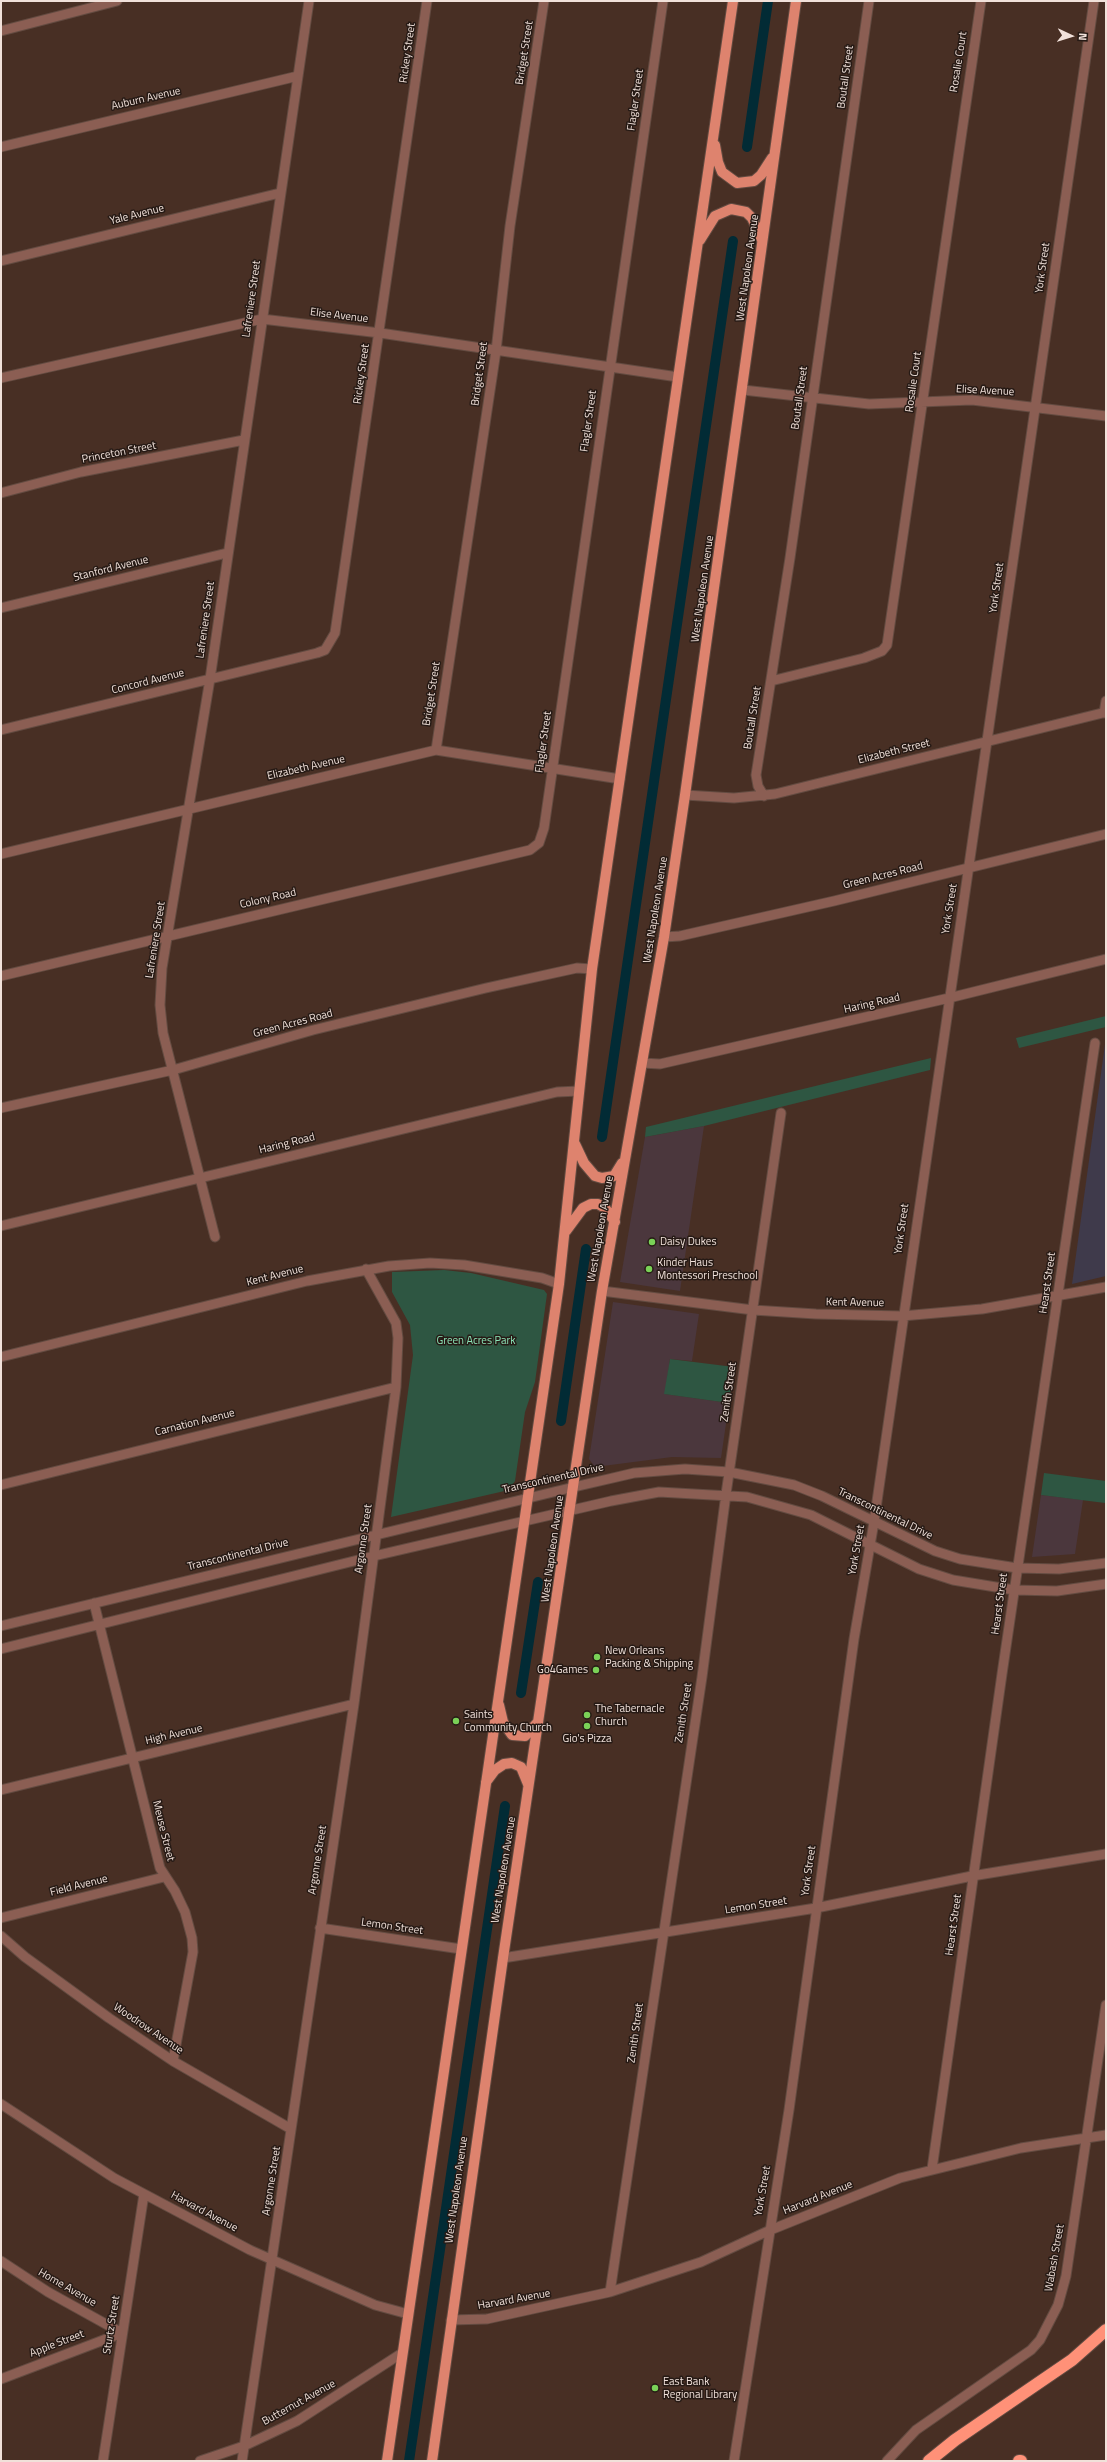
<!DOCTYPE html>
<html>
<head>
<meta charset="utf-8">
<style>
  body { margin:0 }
  #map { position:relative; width:1107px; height:2462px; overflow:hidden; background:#482f24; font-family:"Titillium Web",sans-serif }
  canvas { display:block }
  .frame { position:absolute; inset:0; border:2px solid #f1e1da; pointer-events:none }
  .north { position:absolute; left:1051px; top:16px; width:40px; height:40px; -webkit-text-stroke:3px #261a15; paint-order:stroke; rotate:94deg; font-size:11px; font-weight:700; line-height:16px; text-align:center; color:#f1e1da }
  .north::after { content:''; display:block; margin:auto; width:14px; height:18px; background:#f1e1da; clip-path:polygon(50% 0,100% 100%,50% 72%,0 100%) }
</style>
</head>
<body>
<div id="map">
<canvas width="1107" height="2462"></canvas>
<div class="frame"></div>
<div class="north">N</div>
</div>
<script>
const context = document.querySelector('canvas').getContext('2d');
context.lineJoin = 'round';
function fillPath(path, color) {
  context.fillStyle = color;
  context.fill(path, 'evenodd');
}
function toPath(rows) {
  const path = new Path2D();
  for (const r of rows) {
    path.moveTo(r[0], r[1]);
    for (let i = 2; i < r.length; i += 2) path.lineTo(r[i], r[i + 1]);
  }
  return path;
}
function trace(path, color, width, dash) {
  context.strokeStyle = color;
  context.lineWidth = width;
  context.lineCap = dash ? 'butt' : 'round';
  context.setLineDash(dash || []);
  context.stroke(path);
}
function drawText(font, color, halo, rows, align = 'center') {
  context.font = font + ' "Titillium Web",sans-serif';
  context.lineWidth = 3;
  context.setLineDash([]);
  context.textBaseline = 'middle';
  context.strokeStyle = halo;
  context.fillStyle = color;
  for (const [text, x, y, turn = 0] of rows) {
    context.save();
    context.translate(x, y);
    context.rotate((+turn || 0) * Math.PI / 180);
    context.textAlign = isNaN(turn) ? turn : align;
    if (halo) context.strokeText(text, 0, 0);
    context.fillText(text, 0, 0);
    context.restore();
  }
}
fillPath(toPath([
  [704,1126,680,1291,620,1282,645,1137],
  [613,1302,699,1314,692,1361,670,1359,665,1394,729,1403,721,1458,672,1457,595,1467,589,1459],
  [1041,1495,1083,1500,1075,1554,1032,1557]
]), '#4b373d');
fillPath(toPath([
  [1106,1037,1106,1276,1072,1284]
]), '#3f3a4b');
fillPath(toPath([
  [1106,1016,1106,1027,1019,1048,1016,1038],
  [931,1058,930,1070,704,1126,645,1137,646,1127],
  [444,1270,471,1273,544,1290,547,1294,535,1382,525,1412,515,1481,509,1490,391,1517,413,1355,410,1325,392,1292,392,1272],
  [670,1359,734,1367,729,1403,664,1394],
  [1044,1473,1106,1481,1105,1503,1041,1495]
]), '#2e5642');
trace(toPath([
  [747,147,768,1],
  [602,1137,733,241],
  [561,1421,586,1249],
  [521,1693,538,1582],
  [409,2461,505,1806]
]), '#022b35', 10);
const minor = toPath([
  [1,31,117,1],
  [1,147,298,76],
  [1,261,280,193],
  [1,378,262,319,380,333,678,377],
  [743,390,869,404,972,400,1106,416],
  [1,493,81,472,244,440],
  [1,608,227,553],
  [771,681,864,658,882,651,887,645,981,1],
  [1104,713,1106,701],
  [1,730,317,653,325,650,335,633,427,1],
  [436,750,496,351,510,226,544,1],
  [685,795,734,798,775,794,1106,712],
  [764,796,758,786,756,775,790,558,869,1],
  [1,854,436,750,620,779],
  [664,937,680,936,834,901,1106,834],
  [1,976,530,850,539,843,544,828,663,1],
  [642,1063,660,1064,949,998,1106,959],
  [1,1108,173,1070,313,1030,486,988,577,968,592,969],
  [1,1226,557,1092,579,1091],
  [215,1237,163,1033,160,1005,162,968,210,679,309,1],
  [602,1291,753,1310,816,1314,902,1316,982,1309,1106,1287],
  [1,1357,307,1281,389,1266,430,1263,464,1265,542,1278,559,1284],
  [1,1485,396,1387],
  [94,1603,160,1868,175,1891,185,1912,192,1938,193,1952,173,2061],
  [1,1626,574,1487,634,1473,685,1469,729,1472,794,1485,822,1496,935,1551,960,1559,1017,1568,1059,1569,1106,1563],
  [1,1649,374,1556,611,1501,659,1492,747,1497,811,1515,919,1569,953,1580,1014,1590,1057,1591,1106,1584],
  [1,1790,354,1704],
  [1,1918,164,1877],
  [320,1928,461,1949],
  [1,1936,25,1957,109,2018,173,2061,291,2129],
  [503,1958,816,1908,972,1876,1106,1854],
  [1,2104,114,2178,250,2250,375,2305,408,2314],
  [932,2169,1002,1674,1095,1043],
  [1,2261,48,2292,122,2333],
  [610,2292,702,1677,726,1494,781,1113],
  [451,2320,487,2319,610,2292,701,2262,768,2231,900,2178,1021,2148,1106,2135],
  [1,2379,122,2333],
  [103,2461,144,2194],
  [200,2461,244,2446,297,2421,402,2353],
  [242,2461,354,1704,396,1387,398,1338,396,1323,366,1269],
  [734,2461,789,2110,854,1639,874,1522,1094,1],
  [887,2461,916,2430,1031,2350,1040,2340,1058,2305,1066,2276,1106,2005]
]);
const major = toPath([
  [715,145,718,162,722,172,737,183,754,181,761,175,772,158],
  [700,240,715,216,731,209,746,212,752,218,762,240],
  [575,1144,584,1163,595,1176,602,1178,614,1176,622,1163],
  [566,1231,583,1208,591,1204,598,1204,605,1208,615,1222],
  [499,1705,503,1722,512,1735,525,1736,538,1722],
  [486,1782,495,1770,504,1764,512,1763,521,1767,528,1784],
  [387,2461,559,1284,592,969,733,1],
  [432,2461,503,1958,602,1291,664,937,685,795,796,1]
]);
const highway = toPath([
  [929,2461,955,2440,1072,2360,1106,2330],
  [1019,2461,1021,2461]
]);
trace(minor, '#634b41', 11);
trace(major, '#634b41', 12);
trace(highway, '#634b41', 14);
trace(minor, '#8b5e53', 9);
trace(major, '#de836e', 10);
trace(highway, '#ff9178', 12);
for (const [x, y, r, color] of [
  [652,1242,4,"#7ad157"],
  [649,1269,4,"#7ad157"],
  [597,1657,4,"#7ad157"],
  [596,1670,4,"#7ad157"],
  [587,1715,4,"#7ad157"],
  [456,1721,4,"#7ad157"],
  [587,1726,4,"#7ad157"],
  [655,2388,4,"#7ad157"]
]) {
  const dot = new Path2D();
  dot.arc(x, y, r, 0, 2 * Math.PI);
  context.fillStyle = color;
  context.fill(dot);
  trace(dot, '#261a15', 1.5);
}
drawText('11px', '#f1e1da', '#261a15', [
  ["Rickey Street",408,53,-82],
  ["Bridget Street",525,53,-81],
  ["Rosalie Court",959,62,-81],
  ["Boutall Street",846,77,-82],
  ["Auburn Avenue",146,99,-13],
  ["Flagler Street",636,100,-82],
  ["Yale Avenue",137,215,-14],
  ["West Napoleon Avenue",748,268,-82],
  ["York Street",1043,268,-82],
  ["Lafreniere Street",252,299,-82],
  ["Elise Avenue",339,316,7],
  ["Rickey Street",362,374,-82],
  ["Bridget Street",480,374,-82],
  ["Rosalie Court",914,382,-82],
  ["Elise Avenue",985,391,3],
  ["Boutall Street",800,398,-82],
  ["Flagler Street",589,421,-82],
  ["Princeton Street",119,453,-11],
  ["Stanford Avenue",111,569,-14],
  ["York Street",997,588,-82],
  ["West Napoleon Avenue",703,589,-82],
  ["Lafreniere Street",206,620,-82],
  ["Concord Avenue",148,682,-14],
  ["Bridget Street",432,694,-81],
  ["Boutall Street",753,718,-81],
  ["Flagler Street",544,742,-82],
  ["Elizabeth Street",894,752,-14],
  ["Elizabeth Avenue",306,768,-13],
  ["Green Acres Road",883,876,-14],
  ["Colony Road",268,899,-13],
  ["York Street",950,909,-81],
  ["West Napoleon Avenue",656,910,-81],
  ["Lafreniere Street",156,940,-81],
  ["Haring Road",872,1004,-13],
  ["Green Acres Road",293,1024,-15],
  ["Haring Road",287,1144,-14],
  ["West Napoleon Avenue",601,1229,-80],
  ["York Street",902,1229,-82],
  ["Kent Avenue",275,1276,-14],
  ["Hearst Street",1048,1283,-82],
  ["Kent Avenue",855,1303,1],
  ["Zenith Street",729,1392,-82],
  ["Carnation Avenue",195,1423,-14],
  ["Transcontinental Drive",553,1479,-13],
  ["Transcontinental Drive",885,1514,26],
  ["Argonne Street",364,1539,-82],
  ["West Napoleon Avenue",553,1549,-82],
  ["York Street",857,1550,-80],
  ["Transcontinental Drive",238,1555,-14],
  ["Hearst Street",1000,1604,-82],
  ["Zenith Street",684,1713,-81],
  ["High Avenue",174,1735,-13],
  ["Meuse Street",163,1831,76],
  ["Argonne Street",318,1860,-81],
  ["West Napoleon Avenue",504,1870,-81],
  ["York Street",809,1871,-82],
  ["Field Avenue",79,1886,-14],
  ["Lemon Street",756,1906,-9],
  ["Hearst Street",954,1925,-82],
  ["Lemon Street",392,1927,8],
  ["Woodrow Avenue",148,2029,34],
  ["Zenith Street",636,2033,-82],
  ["Argonne Street",272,2181,-81],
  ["West Napoleon Avenue",457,2190,-82],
  ["York Street",763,2191,-80],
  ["Harvard Avenue",818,2198,-22],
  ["Harvard Avenue",204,2212,28],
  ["Wabash Street",1055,2258,-80],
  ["Home Avenue",67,2288,30],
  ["Harvard Avenue",514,2300,-10],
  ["Sturtz Street",112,2325,-81],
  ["Apple Street",57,2344,-21],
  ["Butternut Avenue",299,2403,-29]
]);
drawText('11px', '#f1e1da', '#261a15', [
  ["Daisy Dukes",660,1242],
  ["Kinder Haus",657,1263],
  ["Montessori Preschool",657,1276],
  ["New Orleans",605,1651],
  ["Packing & Shipping",605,1664],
  ["Go4Games",588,1670,"right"],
  ["The Tabernacle",595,1709],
  ["Church",595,1722],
  ["Saints",464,1715],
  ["Community Church",464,1728],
  ["Gio's Pizza",587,1739,"center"],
  ["East Bank",663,2382],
  ["Regional Library",663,2395]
], 'left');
drawText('11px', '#8ce5b8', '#261a15', [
  ["Green Acres Park",476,1341]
]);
</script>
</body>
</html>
